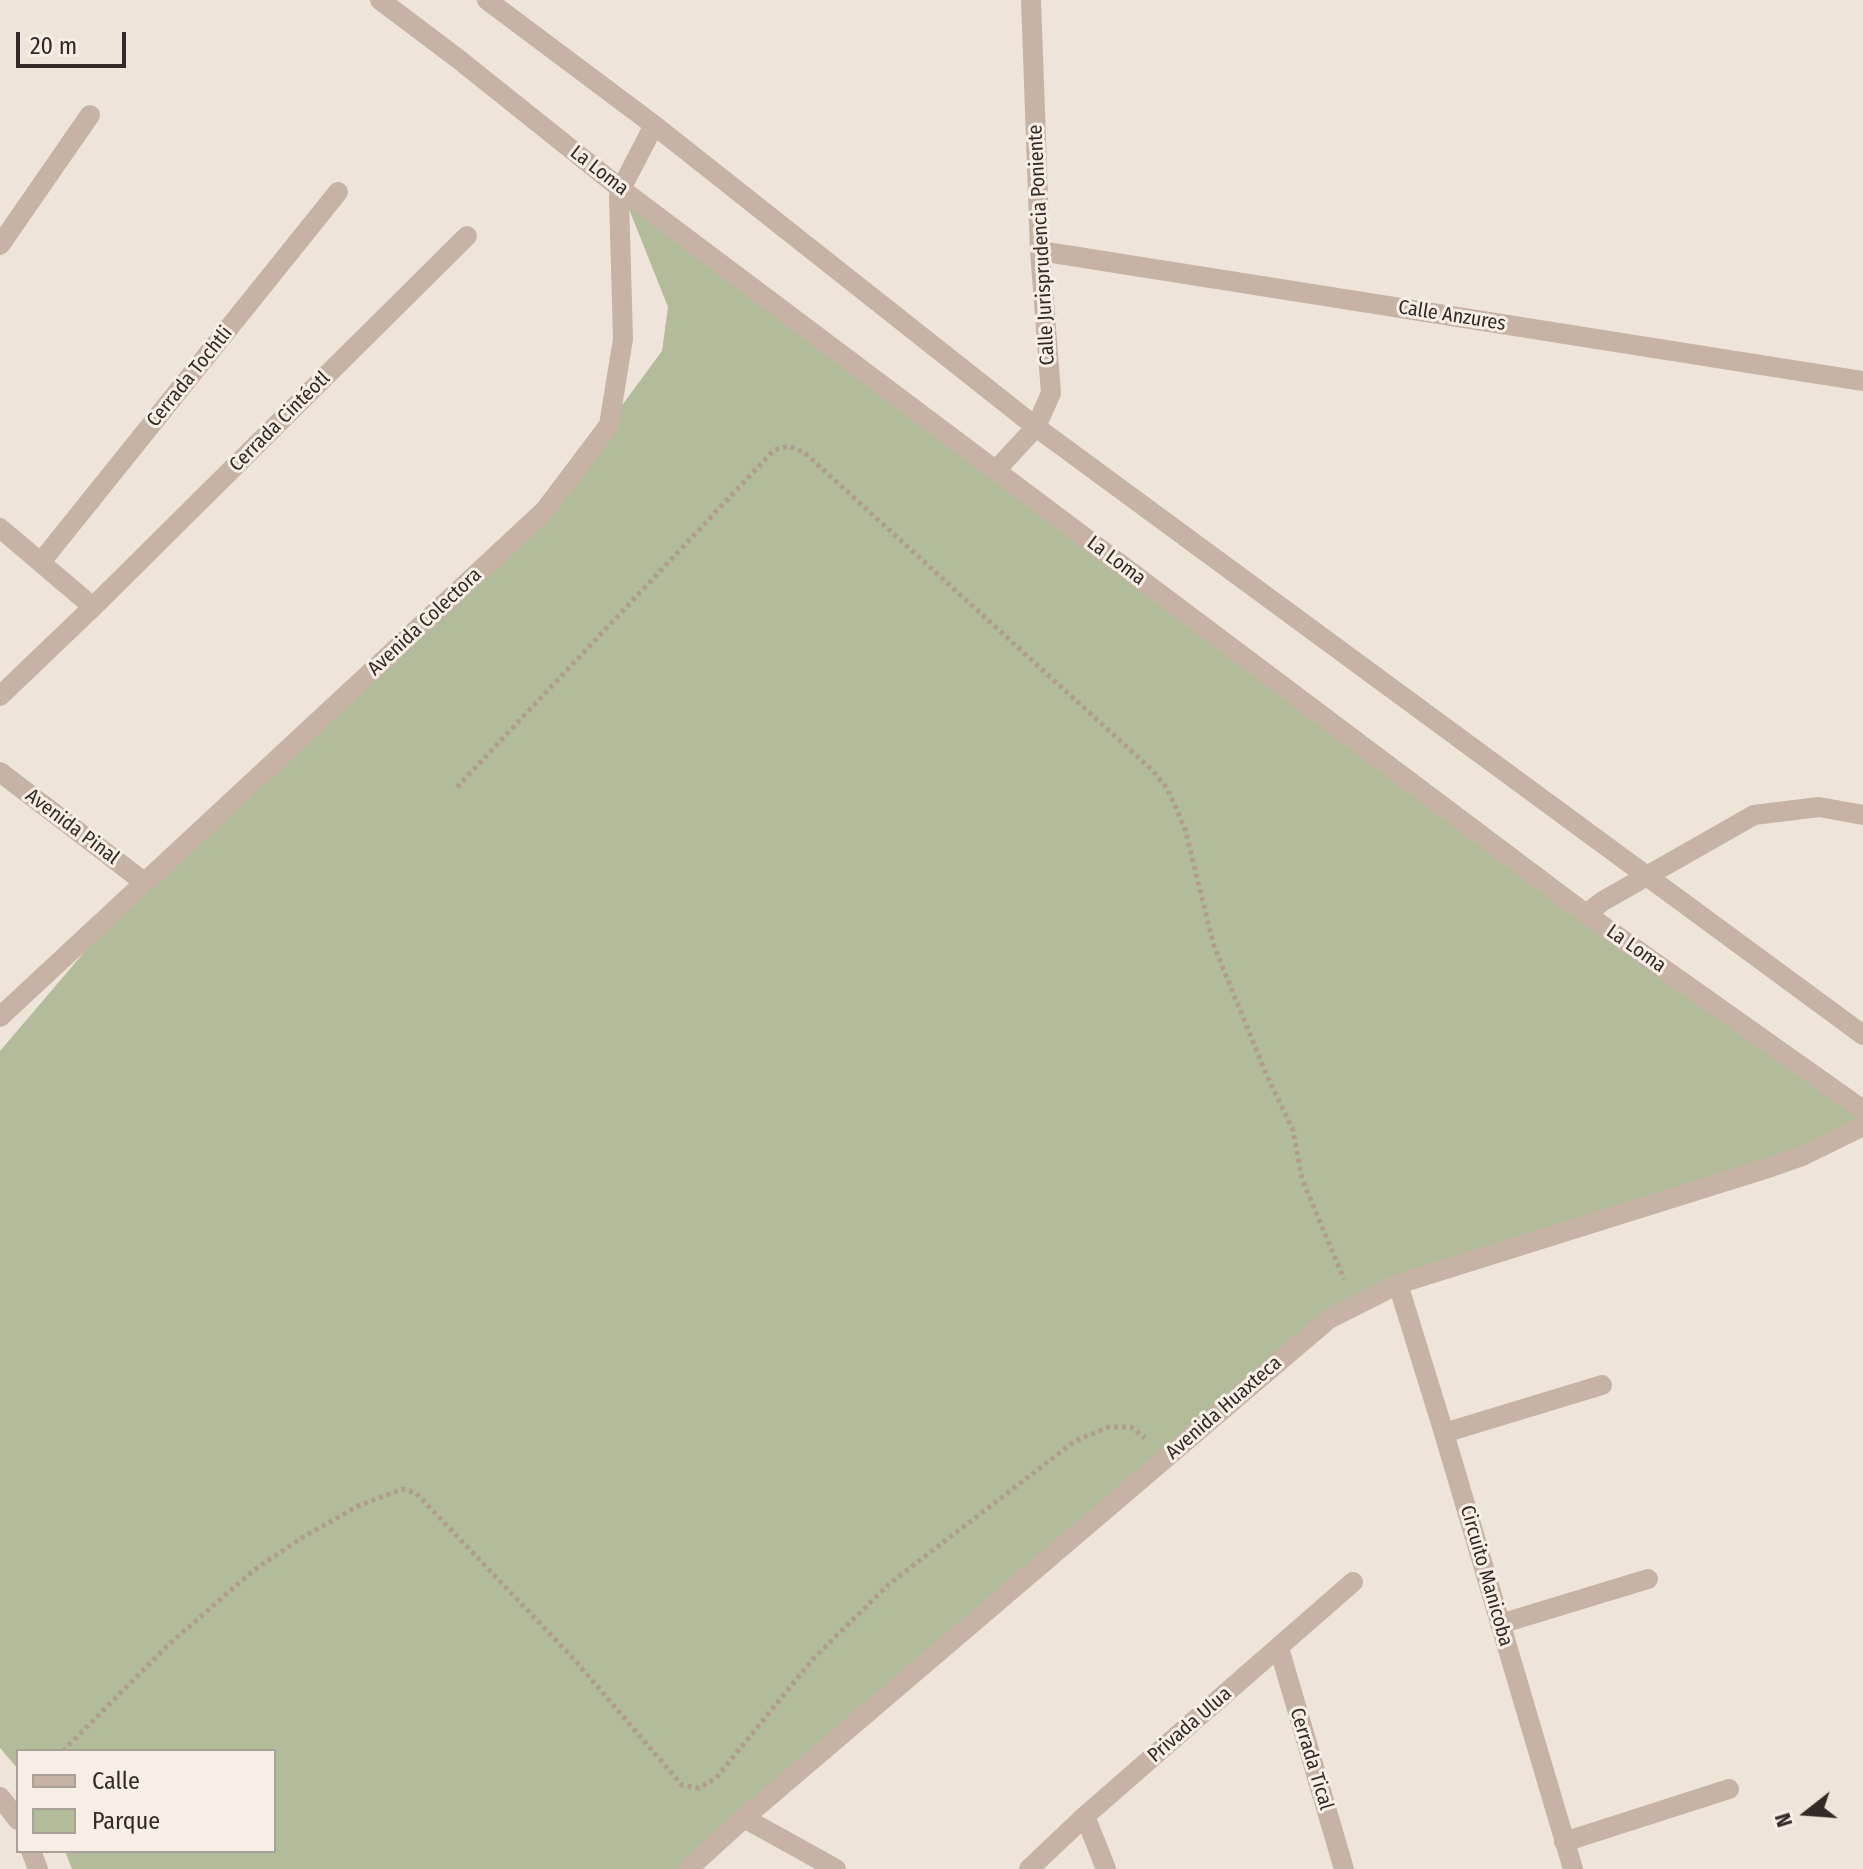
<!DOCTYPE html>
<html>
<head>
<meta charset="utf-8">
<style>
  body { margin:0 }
  #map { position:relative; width:1863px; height:1869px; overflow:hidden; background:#efe4d9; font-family:"Fira Sans Condensed",sans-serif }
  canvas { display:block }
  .legend { position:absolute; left:16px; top:1749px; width:260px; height:104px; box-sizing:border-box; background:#f7eee5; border:2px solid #a8a099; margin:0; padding:10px 14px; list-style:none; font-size:24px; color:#322a26 }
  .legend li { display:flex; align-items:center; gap:16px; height:40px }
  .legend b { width:40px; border:2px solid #a8a099 }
  .north { position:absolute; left:1767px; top:1773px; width:80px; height:80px; -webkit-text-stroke:6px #f7eee5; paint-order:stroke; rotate:253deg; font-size:22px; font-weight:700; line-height:32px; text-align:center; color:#322a26 }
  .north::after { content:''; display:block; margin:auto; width:28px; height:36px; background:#322a26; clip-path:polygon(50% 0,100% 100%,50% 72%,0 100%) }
  .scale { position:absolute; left:16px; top:32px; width:110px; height:36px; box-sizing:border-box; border:4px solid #322a26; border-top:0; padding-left:10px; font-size:24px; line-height:28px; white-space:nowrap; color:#322a26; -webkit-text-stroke:6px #f7eee5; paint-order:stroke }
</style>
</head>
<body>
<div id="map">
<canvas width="1863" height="1869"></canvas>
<ul class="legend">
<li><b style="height:10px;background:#c6b3a6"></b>Calle</li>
<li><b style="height:22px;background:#b3bc9a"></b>Parque</li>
</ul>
<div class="north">N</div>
<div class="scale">20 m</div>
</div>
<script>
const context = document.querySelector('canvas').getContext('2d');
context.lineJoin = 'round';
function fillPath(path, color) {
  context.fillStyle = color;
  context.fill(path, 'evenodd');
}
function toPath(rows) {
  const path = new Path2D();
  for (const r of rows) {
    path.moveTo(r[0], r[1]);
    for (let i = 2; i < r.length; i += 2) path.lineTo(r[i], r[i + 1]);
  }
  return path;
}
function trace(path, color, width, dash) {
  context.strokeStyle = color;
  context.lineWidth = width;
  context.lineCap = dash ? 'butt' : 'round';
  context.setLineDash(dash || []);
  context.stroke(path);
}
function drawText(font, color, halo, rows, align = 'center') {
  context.font = font + ' "Fira Sans Condensed",sans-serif';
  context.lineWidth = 6;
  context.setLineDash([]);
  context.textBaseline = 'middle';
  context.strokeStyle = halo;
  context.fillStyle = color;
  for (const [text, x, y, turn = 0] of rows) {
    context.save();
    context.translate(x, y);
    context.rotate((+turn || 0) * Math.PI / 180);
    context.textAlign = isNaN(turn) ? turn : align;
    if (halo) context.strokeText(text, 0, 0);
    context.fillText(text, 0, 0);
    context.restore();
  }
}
fillPath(toPath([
  [621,189,1863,1109,1863,1126,1398,1284,1329,1319,688,1869,72,1869,65,1851,274,1851,274,1751,18,1751,18,1769,0,1748,0,1051,144,882,545,510,662,351,668,307]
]), '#b3bc9a');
trace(toPath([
  [457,787,774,450,789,446,805,453,1151,769,1167,788,1185,829,1214,946,1267,1076,1293,1130,1302,1179,1344,1279],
  [63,1751,167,1646,254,1570,303,1537,358,1506,402,1489,416,1493,571,1656,682,1785,699,1788,716,1778,813,1659,889,1584,1075,1441,1109,1427,1131,1427,1145,1438]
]), '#b19d90', 5, [4, 4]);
trace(toPath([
  [380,0,457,58,621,189,1586,914,1863,1110],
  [487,0,654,125,1036,427,1863,1035],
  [0,245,90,115],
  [1040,251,1863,381],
  [996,470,1036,427,1051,393,1040,251,1031,0],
  [0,528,93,607],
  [41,562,338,192],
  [0,696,93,607,467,236],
  [0,772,144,882],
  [1586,914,1603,901,1754,815,1819,807,1863,815],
  [0,1017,545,510,609,425,623,339,619,197,621,189,654,125],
  [1398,1284,1444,1433,1573,1869],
  [1444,1433,1602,1385],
  [1500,1624,1648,1579],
  [1279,1648,1344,1869],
  [0,1797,18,1820],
  [1085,1816,1106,1869],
  [744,1818,836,1869],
  [1564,1842,1729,1789],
  [31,1851,38,1869],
  [688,1869,744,1818,1329,1319,1398,1284,1765,1169,1802,1156,1863,1126],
  [1029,1869,1085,1816,1353,1582]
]), '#c6b3a6', 20);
drawText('20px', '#322a26', '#f7eee5', [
  ["La Loma",599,171,38],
  ["Calle Jurisprudencia Poniente",1042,245,-93],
  ["Calle Anzures",1452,316,9],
  ["Cerrada Tochtli",190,377,-51],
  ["Cerrada Cintéotl",280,422,-45],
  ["La Loma",1116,561,37],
  ["Avenida Colectora",425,622,-43],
  ["Avenida Pinal",72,827,37],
  ["La Loma",1636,949,35],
  ["Avenida Huaxteca",1224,1408,-41],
  ["Circuito Manicoba",1486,1576,74],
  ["Privada Ulua",1190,1725,-41],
  ["Cerrada Tical",1311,1759,73]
]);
</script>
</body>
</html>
